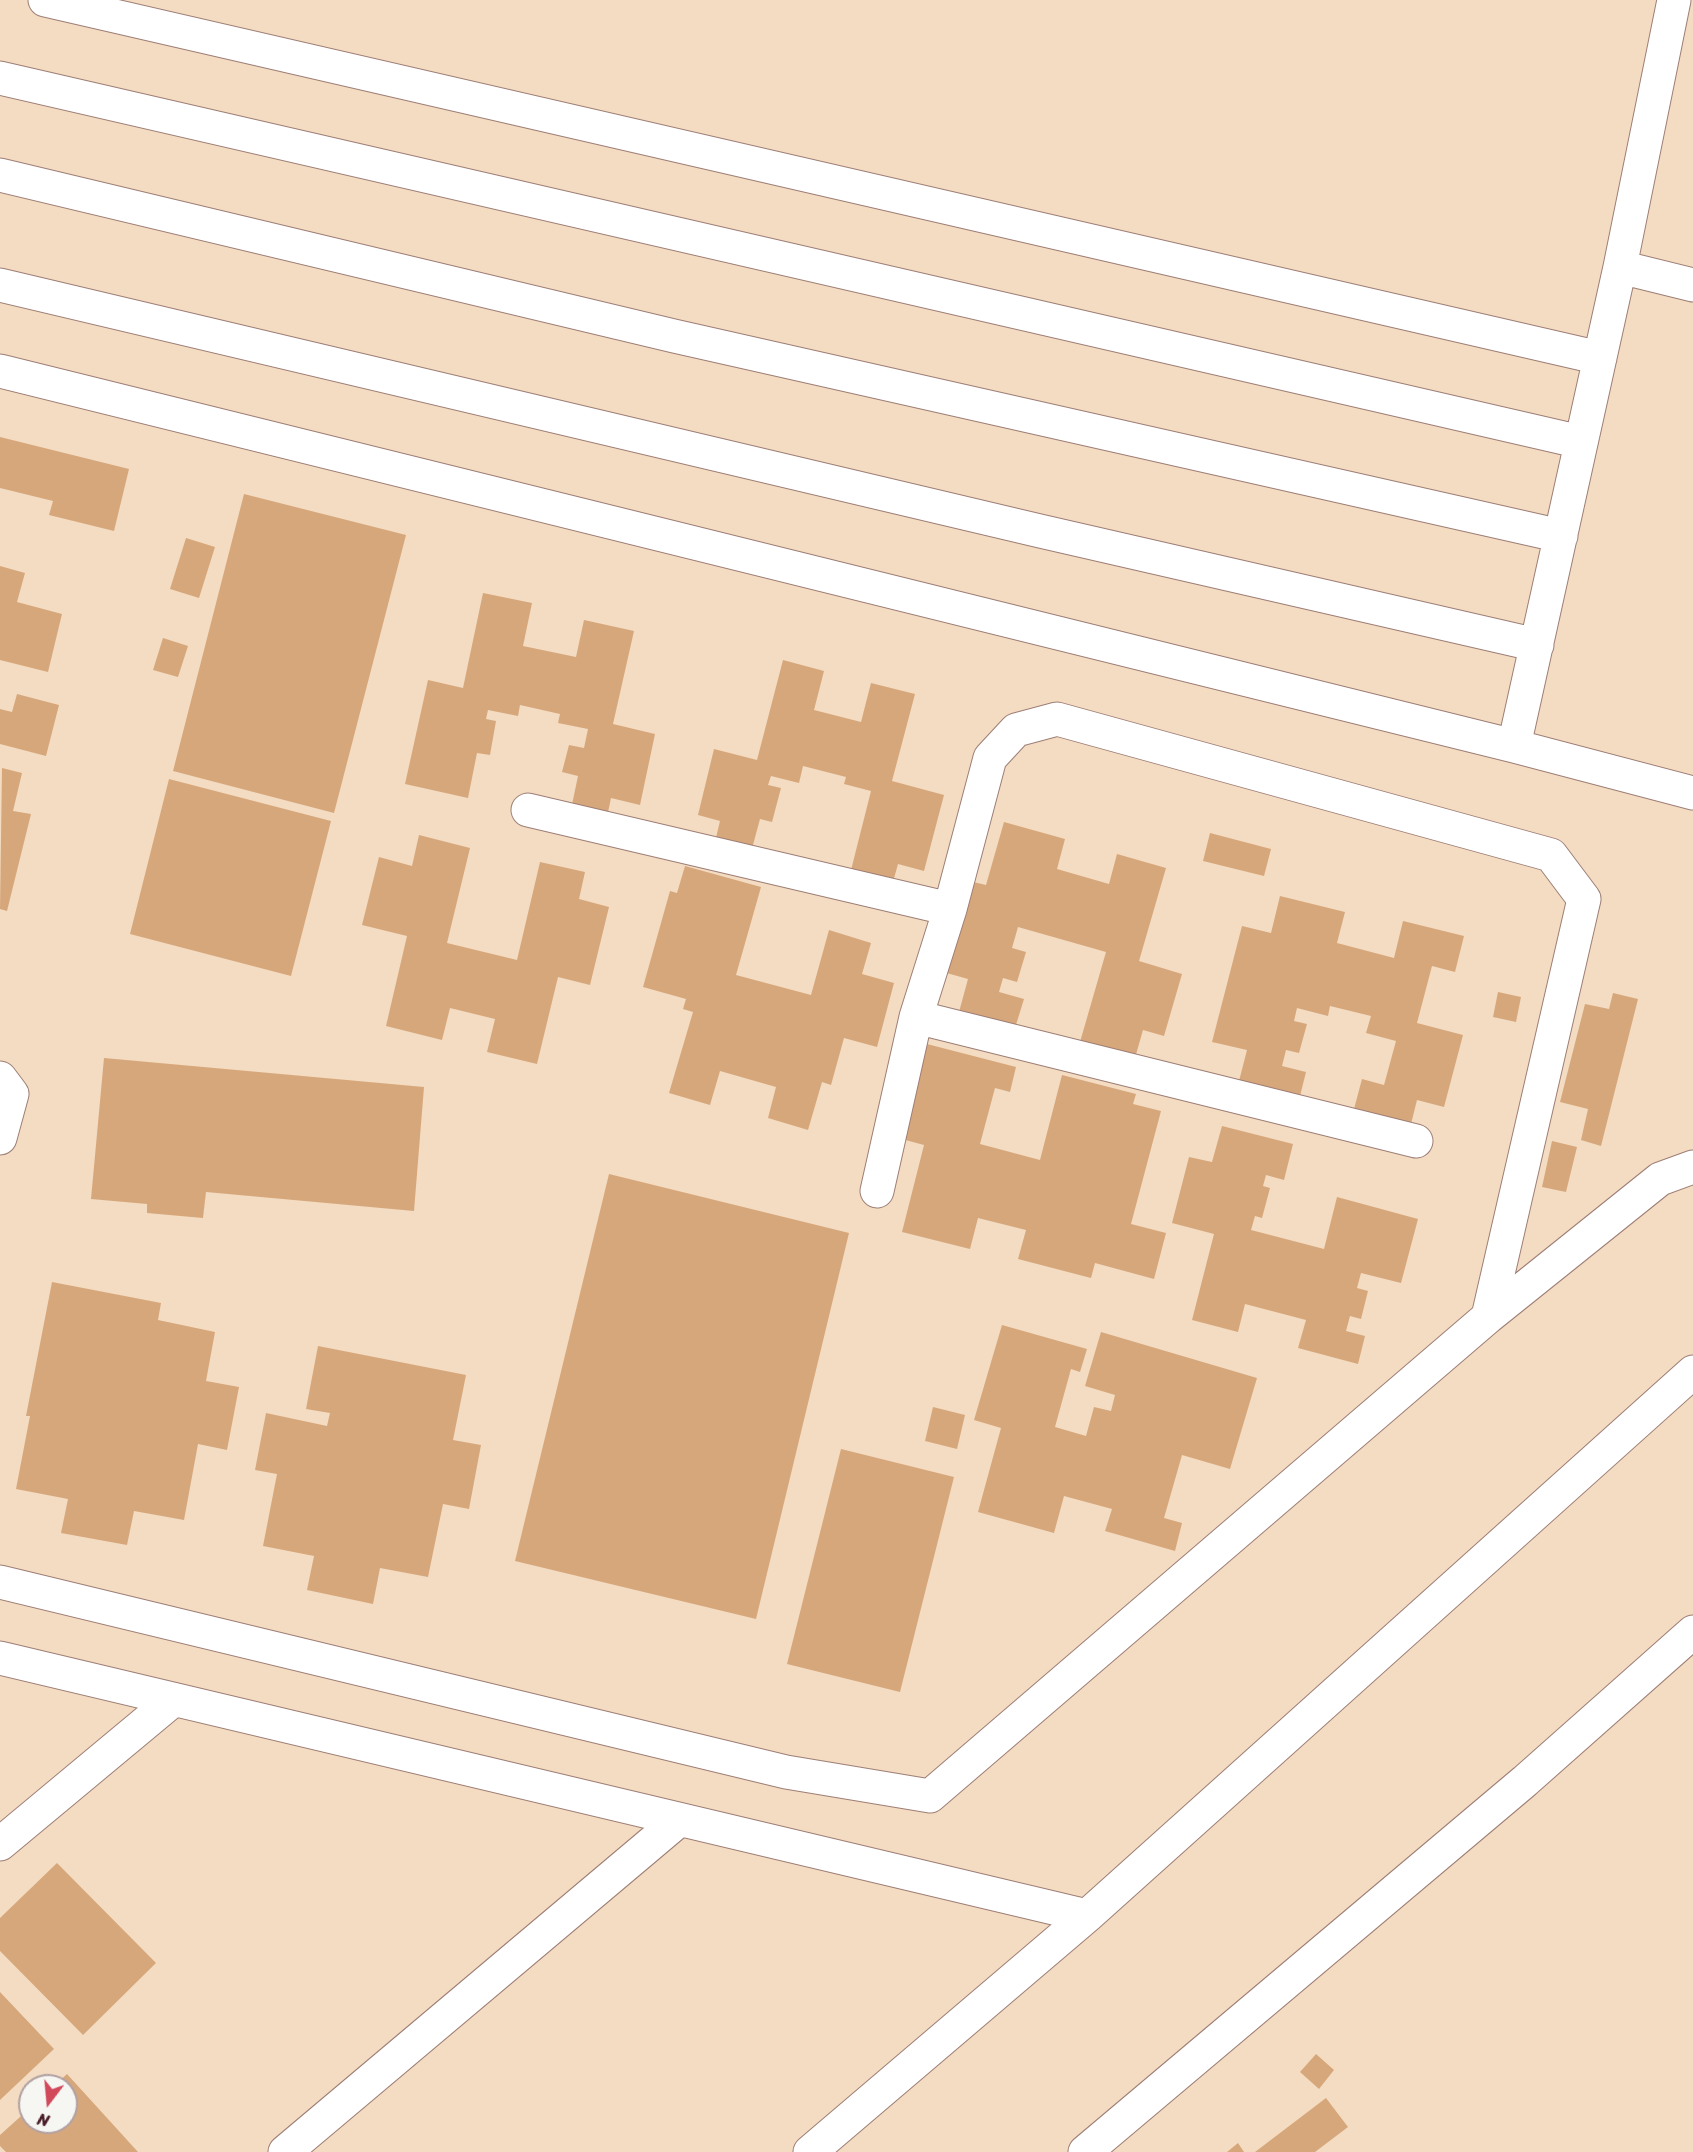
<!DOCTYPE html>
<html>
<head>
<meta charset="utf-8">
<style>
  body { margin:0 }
  #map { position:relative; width:1693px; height:2152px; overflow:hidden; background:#f3dcc1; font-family:Sriracha,sans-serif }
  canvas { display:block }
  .north { position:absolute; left:18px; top:2074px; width:60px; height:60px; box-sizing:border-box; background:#f6f6f2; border:2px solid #b1a0a2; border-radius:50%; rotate:196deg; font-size:16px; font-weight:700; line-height:24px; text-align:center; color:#4a1f2b }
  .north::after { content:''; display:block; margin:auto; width:21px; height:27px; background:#d1495b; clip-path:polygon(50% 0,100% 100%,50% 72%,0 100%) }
</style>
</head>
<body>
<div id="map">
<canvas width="1693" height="2152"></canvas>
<div class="north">N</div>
</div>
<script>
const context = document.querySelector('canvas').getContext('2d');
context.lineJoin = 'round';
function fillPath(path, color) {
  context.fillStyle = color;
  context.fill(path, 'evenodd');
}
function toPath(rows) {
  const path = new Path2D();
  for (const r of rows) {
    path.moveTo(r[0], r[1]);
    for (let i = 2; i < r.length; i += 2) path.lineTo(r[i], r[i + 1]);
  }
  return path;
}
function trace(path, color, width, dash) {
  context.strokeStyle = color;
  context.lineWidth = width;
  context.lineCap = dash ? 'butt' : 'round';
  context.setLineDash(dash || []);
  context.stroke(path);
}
fillPath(toPath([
  [0,437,129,469,114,531,49,515,53,501,0,488],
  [244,494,406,535,334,813,173,771],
  [186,538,215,547,199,598,170,589],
  [0,566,25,573,17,602,62,614,48,672,0,660],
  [483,593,532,603,523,646,576,657,584,620,634,631,613,724,655,734,640,805,611,798,606,822,570,814,578,776,562,772,569,745,584,748,588,729,558,723,560,714,520,705,518,716,488,710,486,719,496,721,490,755,477,753,468,798,405,784,428,680,463,688],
  [163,638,188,646,178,677,153,670],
  [783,660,824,671,814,710,861,722,871,683,915,694,892,781,944,795,924,871,898,864,891,889,849,878,871,791,844,784,846,777,803,766,799,783,771,776,768,785,781,788,772,822,760,819,750,856,714,846,720,821,698,815,714,749,757,760],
  [17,694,59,705,46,756,0,744,0,709,12,712],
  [2,768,22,773,13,811,31,814,7,911,0,909],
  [169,779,331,821,291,976,130,934],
  [1004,822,1065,839,1057,869,1109,884,1117,854,1166,868,1139,961,1182,974,1164,1036,1143,1030,1135,1058,1080,1042,1106,952,1018,927,1012,948,1026,952,1017,982,1003,978,999,992,1024,999,1015,1028,959,1012,968,979,943,972,969,881,986,885],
  [1210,833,1271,849,1264,876,1203,861],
  [419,835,470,848,447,943,517,960,540,862,585,872,579,899,609,907,590,985,558,977,537,1064,487,1052,495,1019,450,1008,442,1040,386,1026,407,936,362,925,379,857,412,866],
  [685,866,761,887,736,975,811,995,829,930,871,943,862,974,894,983,877,1047,844,1038,831,1085,822,1082,808,1130,768,1118,776,1087,720,1071,710,1105,669,1093,693,1012,683,1009,686,999,643,987,670,891,677,893],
  [1280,896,1345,912,1337,943,1394,958,1403,921,1464,936,1455,972,1432,966,1417,1023,1463,1035,1444,1107,1417,1100,1411,1124,1354,1109,1362,1079,1384,1085,1396,1041,1366,1033,1371,1016,1330,1006,1328,1016,1297,1008,1294,1021,1307,1024,1299,1053,1286,1050,1282,1066,1306,1072,1300,1096,1239,1081,1247,1050,1212,1042,1242,926,1271,933],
  [1498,992,1521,997,1516,1022,1493,1017],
  [1613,993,1638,999,1601,1146,1581,1140,1588,1109,1560,1102,1585,1004,1609,1009],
  [923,1043,1016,1067,1010,1092,995,1088,980,1144,1040,1160,1062,1075,1136,1094,1133,1104,1161,1111,1131,1224,1166,1233,1154,1279,1095,1263,1091,1278,1018,1259,1026,1230,978,1218,970,1249,902,1232,924,1145,898,1138],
  [104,1058,424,1087,414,1211,206,1192,203,1218,147,1213,147,1204,91,1199],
  [1222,1126,1293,1144,1284,1180,1266,1175,1263,1186,1270,1188,1262,1218,1255,1216,1251,1230,1324,1249,1337,1197,1418,1219,1401,1283,1361,1273,1357,1288,1368,1291,1361,1319,1350,1316,1346,1331,1365,1336,1358,1364,1298,1348,1306,1320,1245,1304,1238,1332,1192,1320,1214,1234,1172,1223,1189,1157,1212,1162],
  [1552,1141,1577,1147,1566,1192,1542,1187],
  [609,1174,849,1233,756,1619,515,1561],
  [52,1282,161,1303,158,1320,215,1332,206,1381,239,1387,227,1450,198,1444,184,1520,134,1511,127,1545,61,1533,68,1499,16,1489,30,1416,26,1416],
  [1002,1325,1087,1349,1080,1372,1071,1369,1055,1427,1086,1436,1094,1407,1111,1411,1115,1395,1085,1386,1101,1332,1257,1378,1230,1469,1182,1455,1164,1518,1182,1523,1175,1551,1105,1531,1112,1509,1064,1496,1054,1533,978,1512,1001,1428,974,1420],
  [318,1346,466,1375,453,1440,481,1445,469,1509,443,1504,428,1577,380,1568,373,1604,307,1590,314,1556,263,1546,277,1474,255,1470,266,1413,327,1426,330,1413,306,1409],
  [933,1407,965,1415,957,1449,925,1441],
  [841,1449,954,1477,900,1692,787,1664],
  [57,1863,156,1963,83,2035,0,1951,0,1918],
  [0,1992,54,2049,0,2100],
  [1316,2054,1334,2070,1319,2089,1300,2072],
  [67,2074,138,2152,6,2152,0,2146,0,2135,30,2108,30,2122,66,2122,66,2086,54,2086],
  [1326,2098,1348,2127,1315,2152,1255,2152],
  [1238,2143,1244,2152,1227,2152]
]), '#d7a77c');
const minor = toPath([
  [45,0,1600,358],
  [0,78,1581,442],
  [0,175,674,336,1561,536],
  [1620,267,1693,285],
  [0,285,1040,531,1537,645],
  [0,371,1514,746,1693,793],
  [1514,746,1620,267,1674,0],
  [528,810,950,909],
  [916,1017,1416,1141],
  [0,1078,12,1094,0,1138],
  [877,1191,916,1017,950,909,990,758,1016,730,1057,719,1551,855,1584,899,1488,1317],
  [0,1582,786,1772,930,1796,1488,1317,1660,1179,1693,1167],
  [0,1658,1087,1916],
  [0,1844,173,1700],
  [285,2152,679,1820],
  [810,2152,1087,1916,1693,1372],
  [1085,2152,1525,1781,1693,1632]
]);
trace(minor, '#9e7e76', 35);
trace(minor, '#fff', 33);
</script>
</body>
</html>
